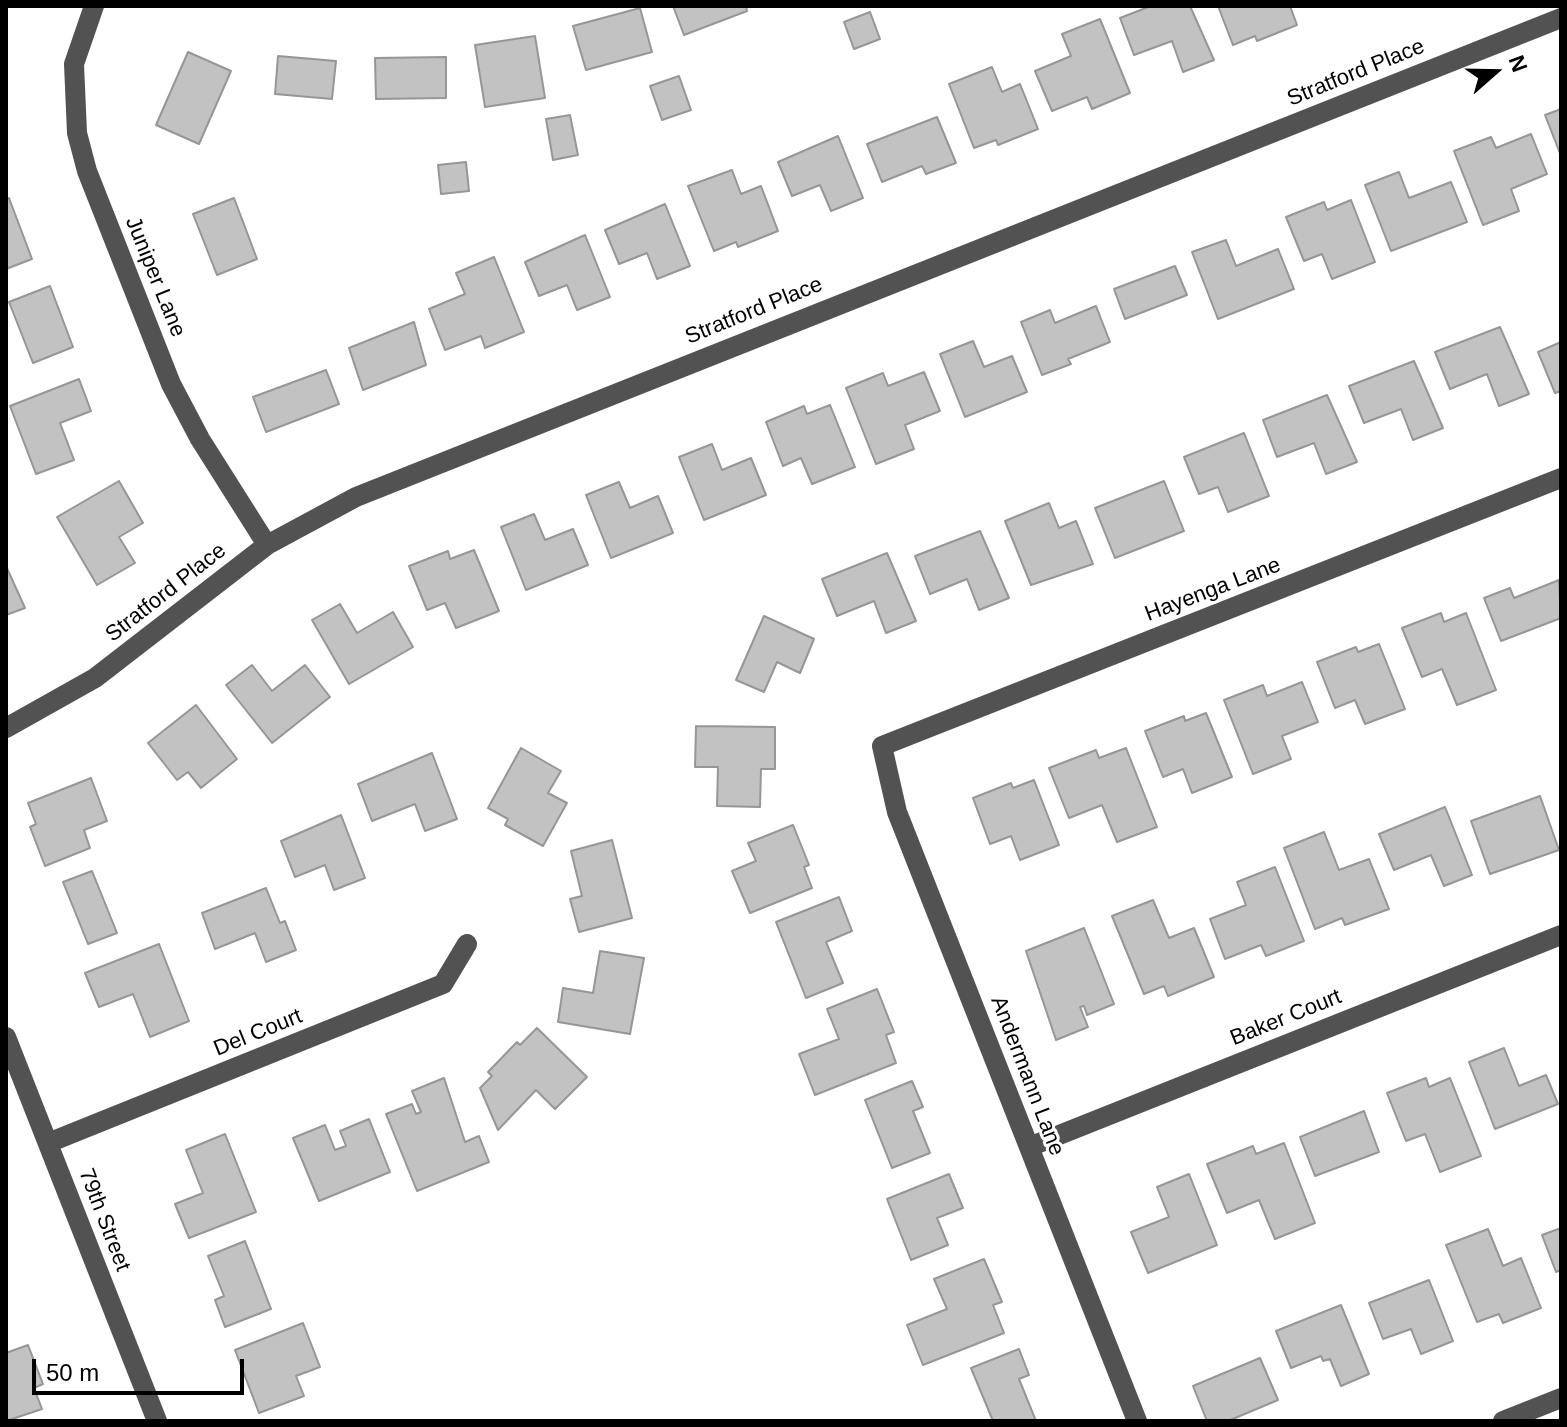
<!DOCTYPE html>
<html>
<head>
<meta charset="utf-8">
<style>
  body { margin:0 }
  #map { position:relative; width:1567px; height:1427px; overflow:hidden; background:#fff; font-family:Helvetica,sans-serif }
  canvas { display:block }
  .frame { position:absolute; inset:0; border:8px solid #000; pointer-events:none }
  .north { position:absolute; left:1455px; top:32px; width:80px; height:80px; -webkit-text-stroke:6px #fff; paint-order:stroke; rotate:70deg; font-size:22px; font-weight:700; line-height:32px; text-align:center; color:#000 }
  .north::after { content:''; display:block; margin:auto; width:28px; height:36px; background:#000; clip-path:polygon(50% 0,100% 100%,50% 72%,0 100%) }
  .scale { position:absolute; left:32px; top:1359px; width:212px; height:36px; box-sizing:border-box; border:4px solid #000; border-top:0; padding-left:10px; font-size:24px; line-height:28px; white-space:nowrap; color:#000; -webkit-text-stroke:6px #fff; paint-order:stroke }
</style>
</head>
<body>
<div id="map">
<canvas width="1567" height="1427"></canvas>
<div class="frame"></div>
<div class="north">N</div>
<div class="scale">50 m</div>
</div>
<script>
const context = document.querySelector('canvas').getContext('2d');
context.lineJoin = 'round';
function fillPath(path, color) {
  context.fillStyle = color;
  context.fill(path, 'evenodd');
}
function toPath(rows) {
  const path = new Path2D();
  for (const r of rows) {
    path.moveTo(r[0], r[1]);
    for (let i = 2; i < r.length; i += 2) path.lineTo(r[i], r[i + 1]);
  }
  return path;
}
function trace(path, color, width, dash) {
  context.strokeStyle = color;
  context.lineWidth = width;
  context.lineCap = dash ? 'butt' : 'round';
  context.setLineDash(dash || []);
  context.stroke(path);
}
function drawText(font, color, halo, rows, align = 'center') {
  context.font = font + ' Helvetica,sans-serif';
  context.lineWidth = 6;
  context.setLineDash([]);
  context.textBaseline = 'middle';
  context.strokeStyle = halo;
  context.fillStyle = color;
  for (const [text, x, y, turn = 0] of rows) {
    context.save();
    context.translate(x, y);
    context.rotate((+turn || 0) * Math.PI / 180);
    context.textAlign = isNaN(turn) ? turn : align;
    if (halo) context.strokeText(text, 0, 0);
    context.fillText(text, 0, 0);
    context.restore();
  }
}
const building = toPath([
  [673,6,746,6,747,11,684,35,673,6],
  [1151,6,1190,6,1214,60,1183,72,1172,41,1134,55,1120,18,1151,6],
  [1218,6,1290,6,1297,25,1257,41,1255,36,1233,45,1218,6],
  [640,8,652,52,586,70,573,26,640,8],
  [870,12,880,39,854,49,844,22,870,12],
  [1100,19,1130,93,1092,109,1087,97,1052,111,1035,71,1071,56,1062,34,1100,19],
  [535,36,545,98,485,107,475,45,535,36],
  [188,52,231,71,199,144,156,125,188,52],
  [278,56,336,61,332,99,275,94,278,56],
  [446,57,446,98,376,99,375,58,446,57],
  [992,67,1002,92,1020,84,1038,129,998,145,996,140,974,148,949,84,992,67],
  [679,76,691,110,662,120,650,86,679,76],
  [1561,109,1561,156,1545,115,1561,109],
  [570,115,578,155,553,160,546,119,570,115],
  [937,117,956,163,926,174,922,166,882,182,867,144,937,117],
  [1531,134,1547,174,1511,189,1519,211,1483,225,1454,151,1491,137,1496,148,1531,134],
  [838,136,863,198,831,211,820,185,792,196,778,162,838,136],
  [466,162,469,191,441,194,438,165,466,162],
  [732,170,741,194,761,186,778,231,738,247,736,242,714,251,688,186,732,170],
  [1399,172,1409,198,1451,182,1467,222,1391,251,1365,185,1399,172],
  [9,198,32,259,6,269,6,199,9,198],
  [234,198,257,259,217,275,193,214,234,198],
  [1351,200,1375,262,1332,279,1322,254,1304,261,1286,217,1324,202,1327,210,1351,200],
  [665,204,690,266,657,279,647,253,619,264,605,230,665,204],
  [585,235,610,297,577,310,567,285,539,296,525,262,585,235],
  [1226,240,1236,266,1278,249,1294,289,1218,319,1192,252,1226,240],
  [494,257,524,332,485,348,481,336,445,350,429,309,465,294,456,273,494,257],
  [1175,266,1187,295,1125,319,1114,289,1175,266],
  [50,286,73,347,33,363,9,302,50,286],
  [1096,306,1110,342,1068,359,1071,364,1042,375,1021,322,1050,310,1055,323,1096,306],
  [414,322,426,365,363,390,349,348,414,322],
  [1500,327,1529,394,1499,406,1487,374,1450,389,1435,352,1500,327],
  [973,341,984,367,1012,356,1027,392,965,417,940,354,973,341],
  [1561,342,1561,391,1555,393,1538,352,1561,342],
  [1414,361,1443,428,1413,440,1401,409,1364,423,1349,386,1414,361],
  [326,370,339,404,266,432,253,397,326,370],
  [924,372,940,411,905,425,914,449,876,464,846,388,883,373,888,386,924,372],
  [79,379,91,411,60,423,74,460,36,474,10,406,79,379],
  [1327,395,1357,462,1326,474,1314,443,1277,457,1263,420,1327,395],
  [830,405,855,467,812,484,801,458,783,466,766,422,804,406,807,414,830,405],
  [1244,433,1269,496,1228,512,1218,487,1199,494,1184,457,1244,433],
  [712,444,722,470,751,458,766,495,704,520,679,457,712,444],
  [119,481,143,523,119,537,135,563,97,585,57,517,119,481],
  [1164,481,1184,531,1115,558,1095,508,1164,481],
  [619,482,630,508,658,496,673,533,611,558,586,495,619,482],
  [1049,503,1059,528,1076,521,1093,564,1031,585,1005,521,1049,503],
  [534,514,545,540,573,529,588,565,526,590,501,527,534,514],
  [980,531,1009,598,979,610,967,579,930,594,915,556,980,531],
  [474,550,499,611,456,628,445,603,427,610,409,566,448,551,450,559,474,550],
  [887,553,916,621,886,633,874,601,837,616,822,579,887,553],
  [6,566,25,608,6,615,6,566],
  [1559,580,1561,618,1501,641,1484,598,1510,588,1514,598,1559,580],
  [340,604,357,633,393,612,413,647,349,684,312,620,340,604],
  [1441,613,1444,622,1466,613,1496,690,1457,705,1442,669,1422,677,1402,628,1441,613],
  [764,616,814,639,800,673,777,662,764,692,736,680,764,616],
  [1379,644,1405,709,1365,724,1355,700,1335,708,1317,662,1356,647,1358,652,1379,644],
  [252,665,272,691,305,665,330,697,272,743,226,685,252,665],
  [1302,682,1318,722,1282,736,1291,759,1253,774,1224,700,1263,685,1267,696,1302,682],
  [196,705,237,759,201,788,188,772,177,780,148,743,196,705],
  [1206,713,1232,777,1192,793,1183,769,1163,777,1145,731,1184,716,1185,721,1206,713],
  [696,726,775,727,775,769,761,769,760,807,717,806,718,767,695,767,696,726],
  [521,748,561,771,548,793,567,803,543,846,505,825,508,819,488,808,521,748],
  [1126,748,1157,827,1117,842,1102,805,1069,818,1049,768,1096,750,1099,758,1126,748],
  [432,753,457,819,425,831,415,804,372,821,358,784,432,753],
  [91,778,107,821,84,830,90,848,45,866,30,827,36,824,28,803,91,778],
  [1034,780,1059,845,1020,860,1011,836,990,844,973,798,1011,783,1013,788,1034,780],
  [1540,796,1559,850,1490,874,1471,821,1540,796],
  [1445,807,1472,875,1444,886,1431,855,1394,870,1379,834,1445,807],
  [341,815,365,878,334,890,325,865,295,877,281,841,341,815],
  [793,825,809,865,804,867,812,888,750,913,732,871,756,861,748,843,793,825],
  [1324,832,1339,870,1369,859,1389,909,1345,925,1342,918,1315,929,1284,848,1324,832],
  [612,840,632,918,579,932,570,899,582,896,571,851,612,840],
  [1275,867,1304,941,1266,956,1261,945,1225,959,1210,919,1246,905,1237,882,1275,867],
  [92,871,117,933,88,944,63,882,92,871],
  [266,888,280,923,285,921,296,950,266,962,255,933,215,949,202,913,266,888],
  [839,897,852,931,826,942,843,983,806,998,776,922,839,897],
  [1153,900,1169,938,1194,928,1214,977,1168,996,1164,986,1144,994,1112,916,1153,900],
  [1084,928,1114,1004,1087,1015,1084,1006,1080,1007,1088,1027,1056,1040,1026,951,1084,928],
  [159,944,189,1021,150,1037,133,994,99,1007,85,973,159,944],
  [600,951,644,958,630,1034,558,1022,563,988,593,993,600,951],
  [877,989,894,1032,886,1035,896,1063,815,1095,799,1054,839,1039,827,1009,877,989],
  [537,1028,587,1077,555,1109,536,1090,498,1130,480,1088,492,1076,488,1072,517,1042,520,1045,537,1028],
  [1504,1048,1519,1086,1546,1075,1558,1104,1495,1129,1469,1062,1504,1048],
  [444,1078,465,1142,479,1136,489,1162,417,1191,386,1114,412,1104,416,1114,421,1112,412,1091,444,1078],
  [1426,1078,1429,1087,1450,1078,1481,1156,1440,1172,1425,1134,1406,1141,1387,1093,1426,1078],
  [912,1081,923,1107,913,1111,930,1153,892,1168,865,1100,912,1081],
  [1364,1111,1379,1152,1315,1176,1300,1137,1364,1111],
  [369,1119,390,1172,319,1201,293,1138,325,1125,335,1150,346,1146,340,1131,369,1119],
  [225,1134,256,1212,189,1238,175,1204,203,1193,186,1150,225,1134],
  [1284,1143,1315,1223,1275,1239,1259,1200,1227,1213,1207,1164,1253,1146,1256,1154,1284,1143],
  [949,1174,963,1208,937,1218,948,1245,911,1260,887,1199,949,1174],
  [1189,1174,1217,1245,1148,1273,1131,1232,1169,1217,1157,1187,1189,1174],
  [1561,1228,1561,1270,1556,1272,1542,1235,1561,1228],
  [1488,1229,1503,1266,1521,1258,1541,1308,1503,1323,1499,1314,1477,1322,1446,1245,1488,1229],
  [245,1241,271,1309,225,1327,215,1300,224,1296,208,1256,245,1241],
  [984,1259,1002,1302,993,1305,1004,1333,923,1365,907,1325,947,1309,934,1279,984,1259],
  [1429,1280,1453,1341,1421,1354,1411,1329,1383,1339,1369,1303,1429,1280],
  [1341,1305,1369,1374,1341,1386,1330,1359,1323,1361,1321,1356,1291,1368,1276,1331,1341,1305],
  [303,1323,320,1367,296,1376,304,1396,259,1413,235,1350,303,1323],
  [28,1345,43,1384,34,1388,42,1409,6,1421,6,1353,28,1345],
  [1019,1349,1029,1375,1019,1379,1036,1421,993,1421,971,1368,1019,1349],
  [1260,1358,1278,1400,1228,1421,1207,1421,1193,1386,1260,1358]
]);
fillPath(building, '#c2c2c2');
trace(building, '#969696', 2);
trace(toPath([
  [94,6,74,64,77,133,87,171,171,384,200,439,267,545],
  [6,728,95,678,267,545,356,497,1561,18],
  [6,1037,157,1421],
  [48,1143,443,984,467,944],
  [1029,1147,1561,935],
  [1137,1421,897,812,882,746,1561,478],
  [1503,1421,1561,1398]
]), '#525252', 20);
drawText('22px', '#000', '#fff', [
  ["Stratford Place",1356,73,-22],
  ["Juniper Lane",155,277,68],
  ["Stratford Place",754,311,-22],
  ["Hayenga Lane",1213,590,-21],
  ["Stratford Place",166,593,-38],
  ["Baker Court",1286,1018,-22],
  ["Del Court",258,1033,-22],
  ["Andermann Lane",1027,1076,69],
  ["79th Street",104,1220,69]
]);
</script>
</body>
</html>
